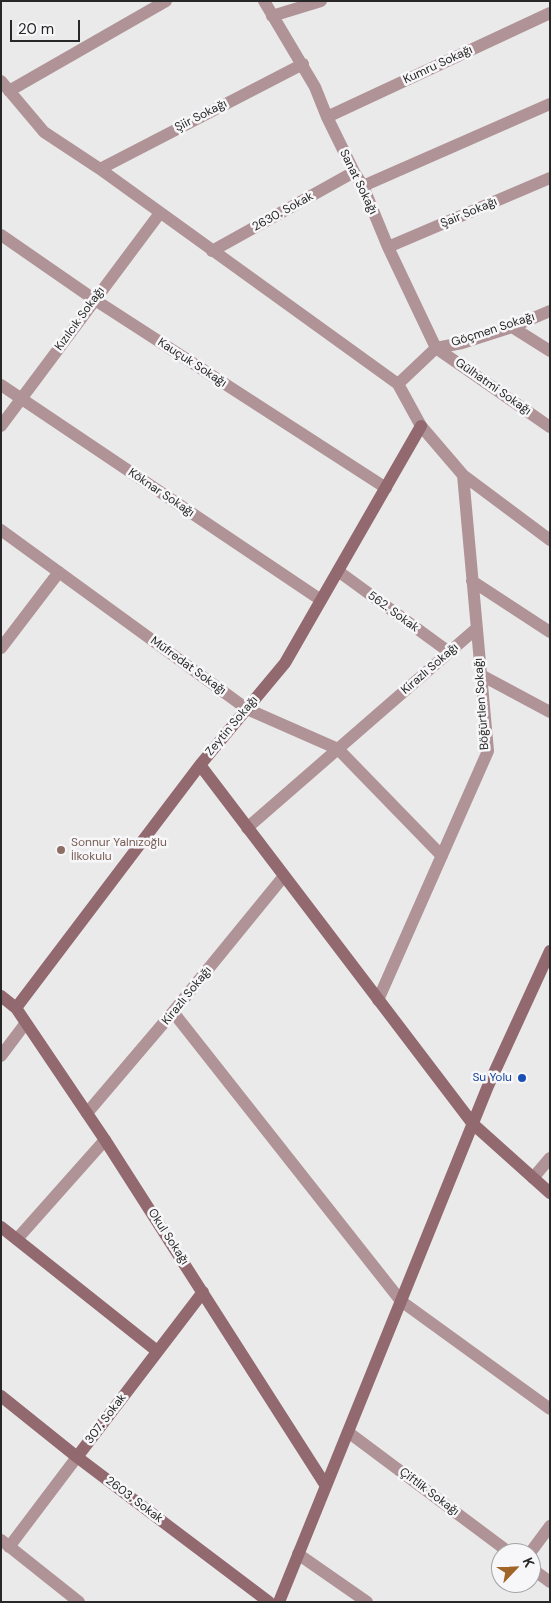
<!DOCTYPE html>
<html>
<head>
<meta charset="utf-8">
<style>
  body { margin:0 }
  #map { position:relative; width:551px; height:1603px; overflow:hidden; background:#eaeaeb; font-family:"DM Sans",sans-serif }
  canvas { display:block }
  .frame { position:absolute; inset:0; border:2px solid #282828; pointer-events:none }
  .north { position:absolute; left:491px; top:1543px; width:50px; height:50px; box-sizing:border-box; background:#f7f7f9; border:1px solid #a4a4a5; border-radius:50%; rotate:66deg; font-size:14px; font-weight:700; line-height:20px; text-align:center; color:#282828 }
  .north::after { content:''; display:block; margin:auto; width:18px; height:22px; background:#a16627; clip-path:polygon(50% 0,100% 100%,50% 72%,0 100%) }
  .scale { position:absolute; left:10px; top:20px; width:70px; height:22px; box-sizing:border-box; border:2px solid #282828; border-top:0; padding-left:6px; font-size:15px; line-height:18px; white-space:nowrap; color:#282828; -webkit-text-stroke:4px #f7f7f9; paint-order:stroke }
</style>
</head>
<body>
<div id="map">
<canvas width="551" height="1603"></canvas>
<div class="frame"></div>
<div class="north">K</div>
<div class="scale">20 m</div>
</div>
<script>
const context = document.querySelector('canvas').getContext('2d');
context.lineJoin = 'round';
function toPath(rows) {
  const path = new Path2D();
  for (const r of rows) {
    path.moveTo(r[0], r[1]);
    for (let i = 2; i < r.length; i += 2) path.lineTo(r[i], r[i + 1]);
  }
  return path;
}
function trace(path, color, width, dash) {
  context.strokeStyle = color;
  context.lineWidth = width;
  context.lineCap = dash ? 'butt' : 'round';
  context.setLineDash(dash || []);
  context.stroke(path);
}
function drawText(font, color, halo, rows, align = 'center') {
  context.font = font + ' "DM Sans",sans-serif';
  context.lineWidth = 5;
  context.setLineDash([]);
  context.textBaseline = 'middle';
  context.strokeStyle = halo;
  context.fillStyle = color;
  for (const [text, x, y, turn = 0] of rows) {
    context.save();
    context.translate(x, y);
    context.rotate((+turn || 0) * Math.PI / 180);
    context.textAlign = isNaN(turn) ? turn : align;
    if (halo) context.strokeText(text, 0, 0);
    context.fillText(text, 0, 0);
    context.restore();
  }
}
trace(toPath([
  [264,1,315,87,327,117,354,172,363,186,388,247,436,348,398,384],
  [272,16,321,1],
  [1,81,44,132,100,169,398,384,421,426,463,475,550,540],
  [9,91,166,1],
  [327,117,550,13],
  [100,169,303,64],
  [363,186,550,104],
  [1,235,95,300,386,488],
  [388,247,550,178],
  [212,251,354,172],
  [512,327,550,351],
  [436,348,550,427],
  [436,348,462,343,512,327,550,311],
  [1,385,321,600],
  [1,426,160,213],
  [1,530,247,709,338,749,442,856],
  [338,571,449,652],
  [472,581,550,632],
  [1,648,59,572],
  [481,675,550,712],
  [247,828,477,628],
  [378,1000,488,751,463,475],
  [173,1012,401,1301,550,1409],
  [1,1056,25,1024],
  [87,1113,173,1012,284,876],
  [533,1178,550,1158],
  [17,1239,105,1140],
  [348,1432,510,1553],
  [1,1540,79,1602],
  [9,1547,77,1457],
  [530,1553,550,1526],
  [298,1554,367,1602],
  [531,1568,550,1582]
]), '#b09397', 12);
trace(toPath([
  [200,765,473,1124,550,1193],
  [1,996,16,1008,105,1140,326,1486],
  [16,1008,200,765,285,663,421,426],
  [1,1227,157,1351],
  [1,1396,77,1457,269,1602],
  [77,1457,203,1292],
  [279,1602,488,1086,550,951]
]), '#91696f', 12);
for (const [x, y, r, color] of [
  [61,850,5,"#8d6e63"],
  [522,1078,5,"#1a4fb4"]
]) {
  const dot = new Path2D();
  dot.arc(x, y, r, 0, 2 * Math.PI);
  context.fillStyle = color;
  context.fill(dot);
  trace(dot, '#f7f7f9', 2);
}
drawText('12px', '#282828', '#f7f7f9', [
  ["Kumru Sokağı",438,65,-25],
  ["Şiir Sokağı",201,116,-27],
  ["Sanat Sokağı",358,182,64],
  ["2630. Sokak",283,212,-29],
  ["Şair Sokağı",469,213,-23],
  ["Kızılcık Sokağı",80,319,-54],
  ["Göçmen Sokağı",493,330,-18],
  ["Kauçuk Sokağı",192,363,33],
  ["Gülhatmi Sokağı",493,387,35],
  ["Köknar Sokağı",161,493,34],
  ["562. Sokak",393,612,36],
  ["Müfredat Sokağı",188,666,36],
  ["Kirazlı Sokağı",430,669,-41],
  ["Böğürtlen Sokağı",482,704,-94],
  ["Zeytin Sokağı",232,726,-50],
  ["Kirazlı Sokağı",187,996,-51],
  ["Okul Sokağı",168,1237,57],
  ["307. Sokak",106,1419,-53],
  ["Çiftlik Sokağı",429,1492,37],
  ["2603. Sokak",134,1500,37]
]);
drawText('12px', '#785e54', '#f7f7f9', [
  ["Sonnur Yalnızoğlu",71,843],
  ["İlkokulu",71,857]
], 'left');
drawText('12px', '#164399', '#f7f7f9', [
  ["Su Yolu",512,1078]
], 'right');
</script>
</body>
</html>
